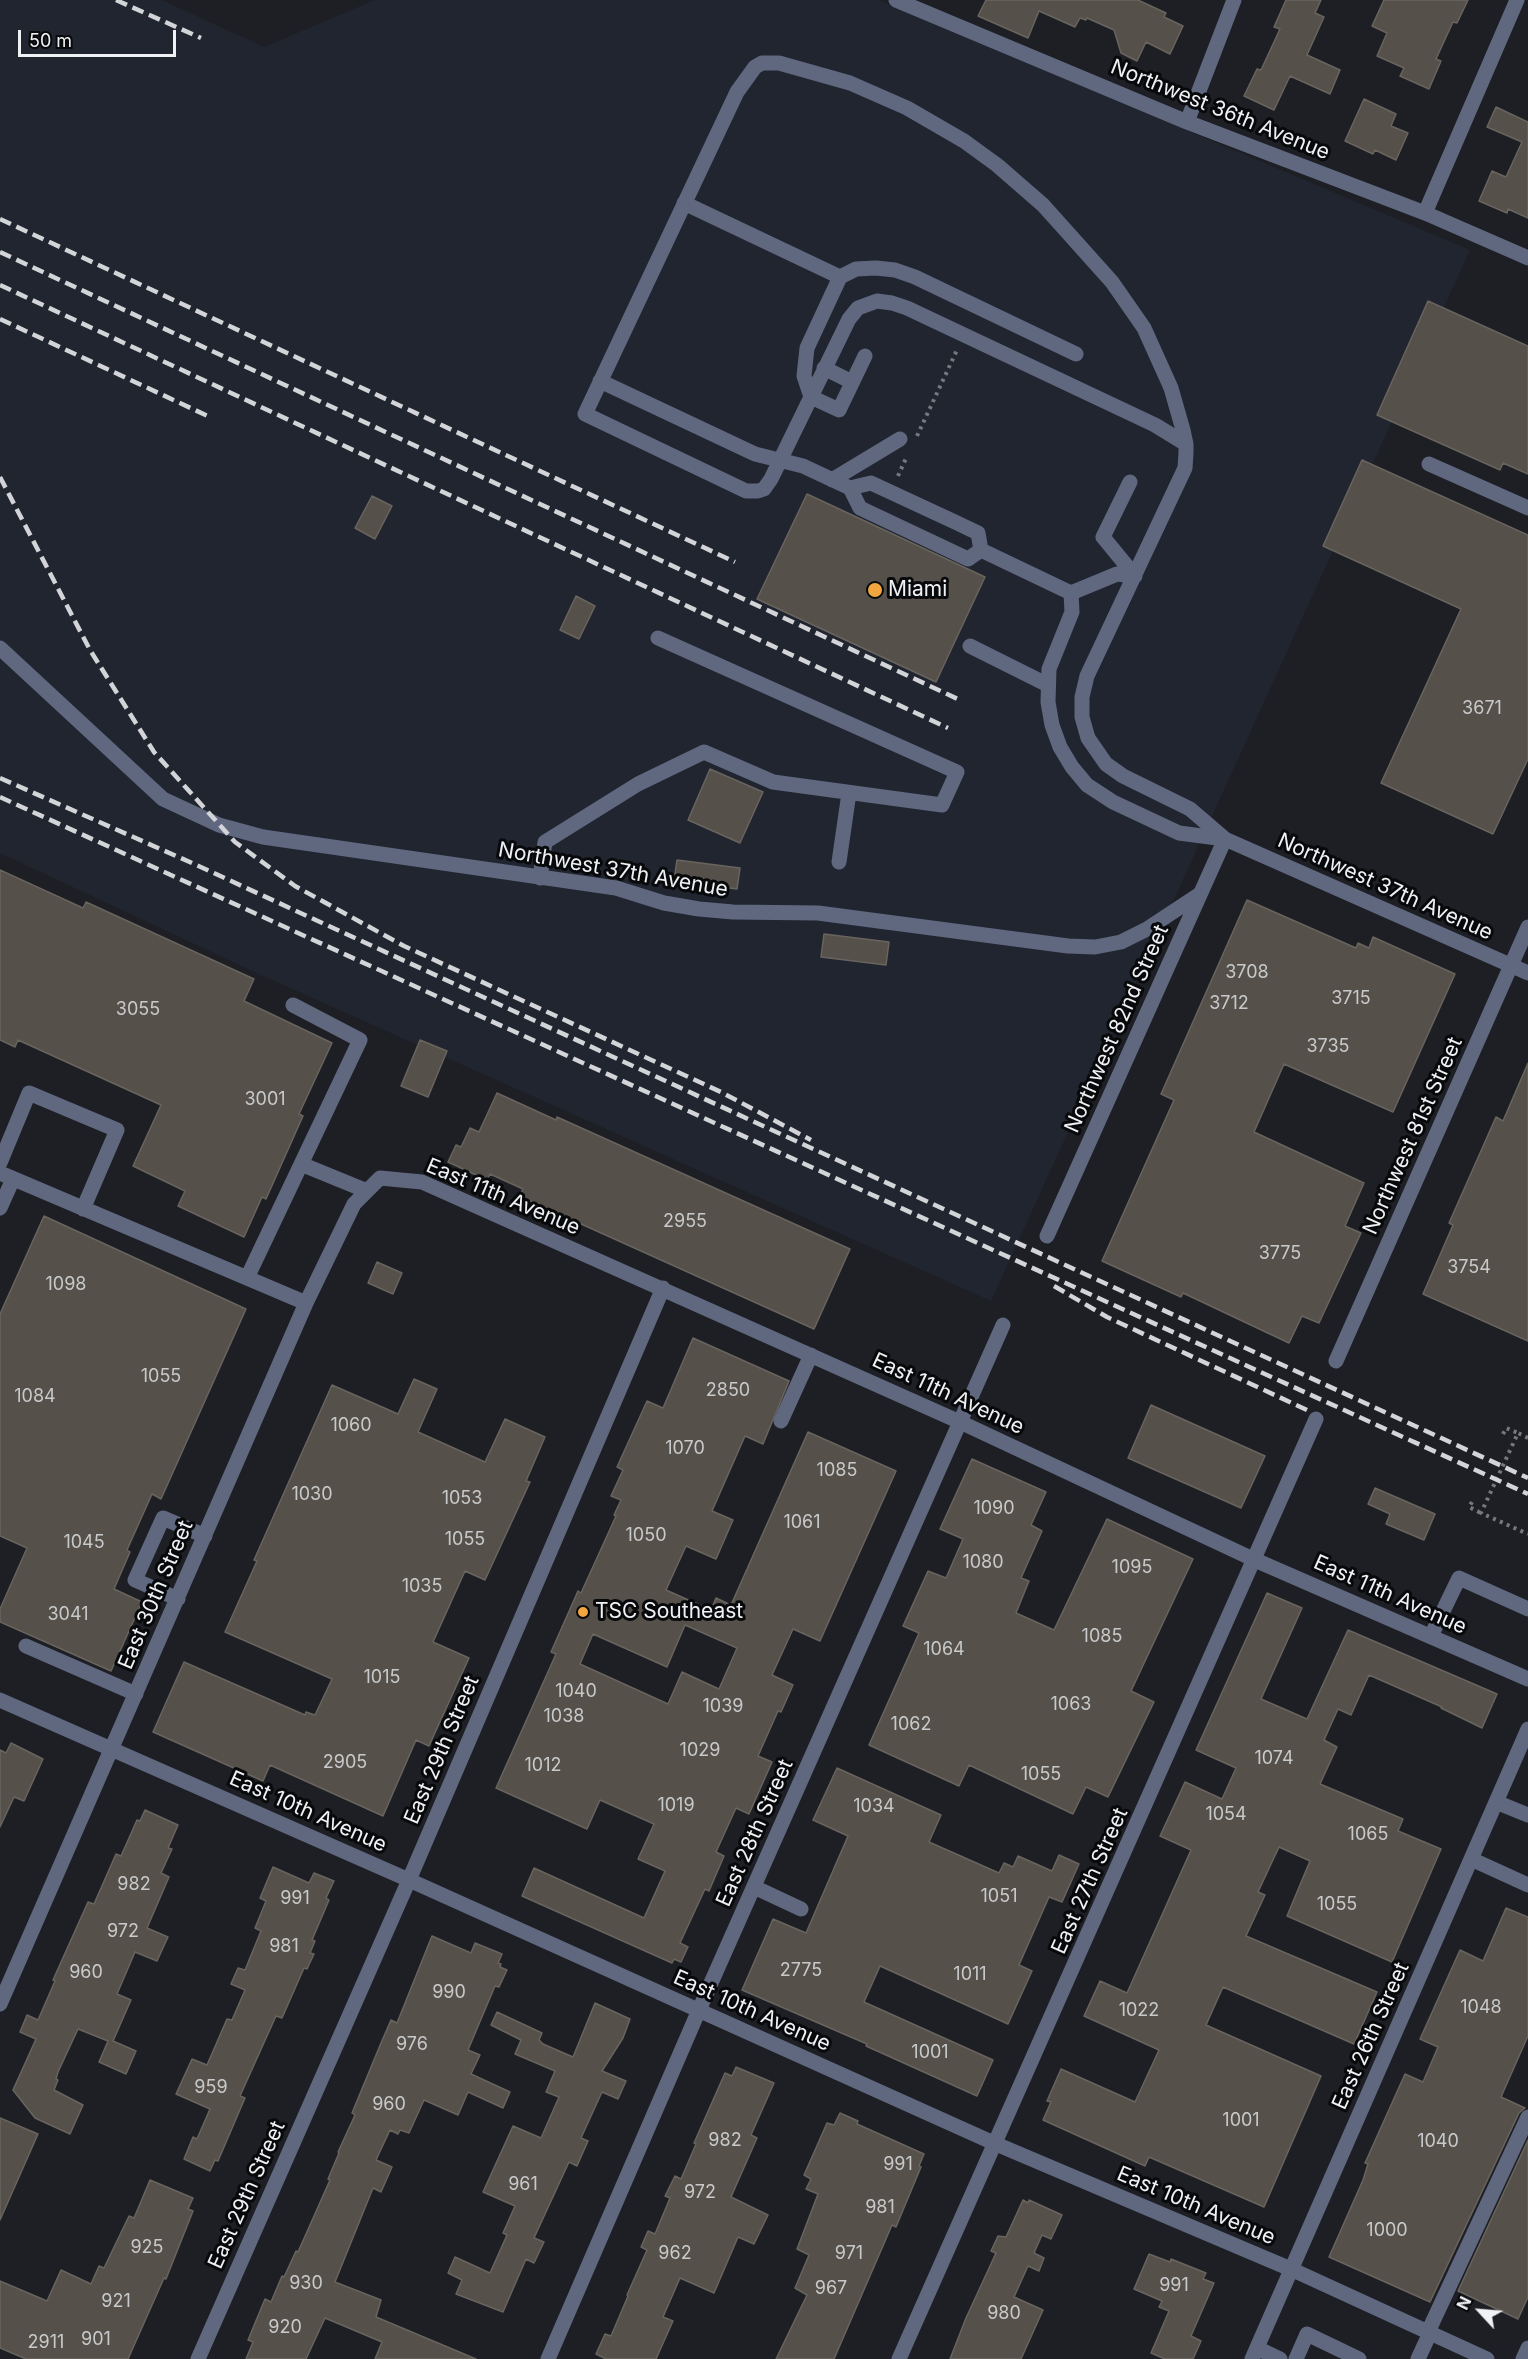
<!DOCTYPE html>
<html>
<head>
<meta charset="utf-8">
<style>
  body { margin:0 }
  #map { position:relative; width:1528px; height:2359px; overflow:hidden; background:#1d1f24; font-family:Inter,sans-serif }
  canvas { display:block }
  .north { position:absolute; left:1450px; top:2281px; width:60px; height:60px; -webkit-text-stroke:4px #08090b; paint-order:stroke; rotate:296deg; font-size:16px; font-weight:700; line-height:24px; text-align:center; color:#eff1f5 }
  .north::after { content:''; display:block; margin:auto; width:21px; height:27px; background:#eff1f5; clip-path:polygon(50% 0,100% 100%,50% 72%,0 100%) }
  .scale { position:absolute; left:18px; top:30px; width:158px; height:27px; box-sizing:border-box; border:3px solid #eff1f5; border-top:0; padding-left:8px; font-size:18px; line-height:21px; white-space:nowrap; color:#eff1f5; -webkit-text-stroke:4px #08090b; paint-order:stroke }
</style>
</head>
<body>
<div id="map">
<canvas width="1528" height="2359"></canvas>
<div class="north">N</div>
<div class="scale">50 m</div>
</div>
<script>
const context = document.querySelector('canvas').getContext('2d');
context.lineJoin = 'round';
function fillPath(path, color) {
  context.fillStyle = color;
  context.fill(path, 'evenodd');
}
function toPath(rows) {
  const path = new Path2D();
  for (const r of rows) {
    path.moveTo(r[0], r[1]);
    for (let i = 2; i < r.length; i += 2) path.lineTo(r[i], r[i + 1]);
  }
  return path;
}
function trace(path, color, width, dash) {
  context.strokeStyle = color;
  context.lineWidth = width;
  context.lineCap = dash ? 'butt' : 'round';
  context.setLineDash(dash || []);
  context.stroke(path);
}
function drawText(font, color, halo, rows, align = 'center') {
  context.font = font + ' Inter,sans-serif';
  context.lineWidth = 6;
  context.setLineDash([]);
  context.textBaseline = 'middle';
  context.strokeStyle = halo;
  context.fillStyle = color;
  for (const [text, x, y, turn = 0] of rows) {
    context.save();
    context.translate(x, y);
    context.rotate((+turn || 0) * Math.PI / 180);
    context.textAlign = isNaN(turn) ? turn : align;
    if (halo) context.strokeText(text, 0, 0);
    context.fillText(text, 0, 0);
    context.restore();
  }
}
fillPath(toPath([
  [0,0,162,0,264,47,375,0,879,0,1470,250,991,1301,250,970,0,853]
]), '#212530');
const building = toPath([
  [986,0,1138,0,1166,13,1164,17,1183,26,1170,54,1146,42,1137,61,1121,53,1114,30,1087,18,1086,20,1080,18,1075,27,1039,11,1028,38,978,16,986,0],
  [1286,0,1321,0,1315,13,1324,17,1307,55,1340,70,1330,94,1290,76,1274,110,1244,96,1257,69,1261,70,1280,29,1274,27,1286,0],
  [1384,0,1468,0,1457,23,1453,22,1436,59,1441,61,1429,89,1400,76,1404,68,1377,56,1387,33,1372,26,1384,0],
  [1364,99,1396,114,1391,126,1408,133,1396,160,1375,150,1373,154,1345,141,1364,99],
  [1496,107,1528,122,1528,218,1508,209,1507,213,1479,201,1492,171,1506,177,1522,142,1487,127,1496,107],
  [1428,301,1528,346,1528,474,1503,463,1500,470,1377,415,1428,301],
  [1362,460,1528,535,1528,759,1493,834,1381,783,1461,609,1323,546,1362,460],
  [807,494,985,577,936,682,757,599,807,494],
  [372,496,392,506,375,539,355,528,372,496],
  [576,596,595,606,579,639,560,630,576,596],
  [710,769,763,792,740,843,688,820,710,769],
  [677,860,740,868,737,889,674,881,677,860],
  [0,870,83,908,86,902,254,979,244,1001,332,1043,299,1114,303,1116,266,1199,262,1197,244,1237,178,1206,185,1191,133,1166,161,1105,18,1040,15,1047,0,1040,0,870],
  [1247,900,1356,948,1358,943,1369,948,1373,937,1455,974,1393,1112,1284,1064,1254,1132,1364,1183,1345,1226,1361,1233,1319,1323,1302,1316,1289,1343,1183,1293,1181,1297,1102,1261,1174,1100,1161,1094,1247,900],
  [824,934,889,942,886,965,821,957,824,934],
  [420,1040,447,1051,428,1097,401,1086,420,1040],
  [1528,1063,1528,1341,1423,1294,1453,1225,1449,1223,1496,1117,1503,1121,1528,1063],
  [497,1093,556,1120,557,1117,850,1249,814,1329,519,1196,523,1189,490,1174,487,1180,448,1162,456,1145,461,1147,470,1128,479,1132,497,1093],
  [44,1216,246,1309,161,1499,152,1494,127,1550,130,1552,114,1589,142,1602,111,1671,0,1622,0,1609,27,1548,0,1536,0,1314,44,1216],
  [377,1262,402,1273,393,1294,368,1283,377,1262],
  [693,1338,789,1381,763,1444,745,1436,712,1511,733,1520,716,1559,686,1546,666,1590,711,1610,716,1598,731,1605,808,1432,896,1471,820,1641,793,1629,772,1675,793,1685,781,1712,778,1711,758,1756,772,1762,749,1814,736,1808,716,1852,724,1856,709,1891,705,1889,680,1943,688,1947,681,1962,674,1959,672,1963,522,1896,534,1868,644,1918,665,1871,638,1859,654,1824,600,1800,587,1829,496,1788,556,1654,551,1652,578,1591,581,1593,616,1516,614,1515,621,1500,611,1496,623,1470,617,1467,647,1401,663,1408,693,1338],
  [685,1625,737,1648,719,1689,682,1672,668,1704,580,1664,593,1634,667,1667,685,1625],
  [414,1379,437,1389,418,1432,485,1462,505,1419,545,1437,526,1481,530,1482,485,1580,465,1571,433,1642,469,1658,429,1746,416,1740,383,1816,270,1765,263,1781,153,1732,184,1662,305,1715,306,1712,315,1715,332,1679,225,1632,257,1561,254,1560,332,1385,398,1414,414,1379],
  [1151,1405,1265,1456,1241,1508,1128,1458,1151,1405],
  [972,1459,1046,1492,1031,1525,1042,1531,1021,1578,1029,1581,1016,1613,1054,1630,1107,1519,1193,1559,1131,1691,1154,1702,1108,1797,1086,1787,1073,1814,969,1765,959,1786,869,1745,919,1633,903,1626,928,1571,946,1578,963,1539,940,1529,972,1459],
  [1375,1488,1435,1514,1424,1540,1386,1524,1390,1514,1368,1504,1375,1488],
  [1267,1593,1302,1608,1261,1699,1307,1719,1348,1630,1497,1694,1482,1728,1441,1708,1442,1707,1369,1675,1351,1715,1338,1709,1324,1740,1337,1747,1320,1784,1403,1819,1398,1831,1441,1849,1392,1962,1287,1916,1310,1861,1279,1847,1258,1892,1265,1895,1246,1936,1377,1992,1354,2044,1223,1987,1206,2025,1321,2076,1264,2207,1149,2157,1145,2166,1043,2120,1051,2102,1047,2101,1061,2069,1135,2102,1159,2050,1084,2016,1100,1981,1127,1993,1191,1850,1160,1836,1185,1782,1222,1799,1236,1768,1196,1750,1267,1593],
  [11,1743,43,1759,24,1801,14,1797,0,1827,0,1750,6,1753,11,1743],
  [837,1768,941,1815,929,1842,999,1873,1004,1863,1013,1867,1018,1856,1052,1871,1059,1855,1079,1864,1062,1902,1049,1897,1019,1965,1032,1971,1008,2024,880,1966,864,2002,993,2060,977,2096,866,2046,867,2044,742,1990,773,1919,806,1933,848,1836,813,1820,837,1768],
  [145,1810,178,1825,168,1848,172,1849,161,1873,169,1877,147,1928,168,1937,157,1961,135,1952,117,1994,131,2000,113,2041,136,2051,126,2074,99,2062,108,2041,78,2029,58,2072,56,2079,58,2080,54,2090,83,2105,70,2134,35,2118,13,2090,36,2039,20,2032,27,2015,38,2020,55,1981,53,1980,88,1902,94,1904,116,1854,121,1856,137,1820,140,1821,145,1810],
  [273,1867,309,1883,314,1873,334,1881,326,1898,329,1900,312,1940,315,1941,310,1953,314,1954,307,1969,304,1968,282,2018,276,2016,240,2096,245,2098,218,2161,215,2160,210,2171,184,2159,193,2137,197,2139,210,2109,176,2094,192,2059,207,2065,227,2019,232,2020,245,1990,231,1984,238,1968,245,1970,261,1931,255,1928,266,1901,260,1898,273,1867],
  [1506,1908,1528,1917,1528,2036,1501,2097,1525,2108,1519,2113,1430,2302,1329,2257,1363,2180,1368,2164,1365,2163,1405,2074,1423,2082,1438,2047,1420,2039,1460,1950,1483,1961,1506,1908],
  [432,1936,471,1953,475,1943,502,1954,498,1963,501,1964,500,1967,507,1970,499,1987,495,1986,468,2050,480,2055,471,2074,510,2092,503,2108,468,2092,458,2115,424,2100,409,2133,400,2130,398,2134,390,2130,376,2160,392,2167,381,2192,373,2188,335,2282,381,2300,376,2317,476,2359,375,2359,382,2342,325,2318,306,2359,246,2359,253,2342,248,2340,265,2299,271,2302,282,2276,284,2277,296,2251,298,2252,330,2180,328,2179,339,2153,338,2152,355,2115,352,2113,381,2043,391,2020,397,2023,432,1936],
  [595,2003,630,2019,623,2038,602,2071,626,2081,618,2099,602,2092,581,2138,588,2141,577,2166,569,2162,534,2238,544,2242,534,2263,526,2259,503,2312,456,2294,462,2280,448,2273,455,2257,490,2273,507,2235,503,2233,515,2206,483,2192,513,2126,541,2138,559,2097,546,2092,555,2071,515,2054,521,2040,491,2025,497,2012,542,2033,539,2040,543,2044,573,2057,595,2003],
  [736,2067,774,2083,751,2135,757,2138,731,2197,768,2215,754,2244,738,2237,714,2293,680,2278,663,2317,673,2321,656,2359,606,2359,596,2354,605,2334,611,2336,628,2296,627,2295,647,2250,641,2247,648,2231,655,2234,670,2198,665,2196,675,2176,681,2179,696,2144,694,2143,725,2073,732,2076,736,2067],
  [840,2113,858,2121,857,2124,924,2154,919,2166,921,2167,896,2227,892,2225,834,2359,776,2359,807,2295,795,2288,809,2255,797,2249,818,2194,806,2189,811,2179,804,2175,827,2123,834,2125,840,2113],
  [0,2118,38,2134,0,2220,0,2118],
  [1528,2140,1528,2297,1518,2319,1458,2291,1528,2140],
  [150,2180,193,2198,188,2209,193,2211,166,2279,164,2278,128,2359,26,2359,0,2348,0,2281,47,2301,61,2270,91,2284,99,2266,104,2268,129,2216,134,2218,150,2180],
  [1023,2200,1028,2203,1029,2200,1062,2215,1051,2239,1042,2235,1034,2253,1044,2258,1039,2271,1028,2266,1014,2297,1043,2310,1021,2359,950,2359,966,2318,996,2253,991,2251,998,2236,1006,2237,1023,2200],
  [1149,2254,1170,2262,1171,2259,1206,2273,1203,2279,1214,2283,1191,2336,1201,2341,1193,2359,1165,2359,1151,2353,1169,2311,1159,2307,1162,2301,1134,2289,1149,2254]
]);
fillPath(building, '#55504a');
trace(building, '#69645e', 1.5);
trace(toPath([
  [917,436,957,350],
  [898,476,907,456],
  [1503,1434,1506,1428,1518,1433],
  [1528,1438,1518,1433,1481,1513,1528,1534],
  [1472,1502,1469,1507,1481,1513]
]), '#76787d', 4, [3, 4.5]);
trace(toPath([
  [896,0,1187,122,1425,213,1528,258],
  [1187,122,1234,0],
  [684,203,840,277],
  [1425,213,1517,0],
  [865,356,839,410,811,397,804,376,807,348,840,277,856,269,876,268,895,270,915,277,1076,354],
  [824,368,852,382],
  [600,381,755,454,803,466,850,488,860,508,968,559,981,550],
  [1186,444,1155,425,907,308,892,303,877,301,858,308,849,319,771,479,764,489,758,491,746,491,585,414,737,92,755,67,762,63,779,63,850,83,907,108,964,141,997,165,1043,205,1112,282,1144,328,1171,388,1183,430,1186,444,1186,453,1185,468,1087,676,1082,697,1082,717,1088,738,1106,764,1123,776,1190,809,1225,839],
  [1429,464,1528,508],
  [832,480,900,439],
  [1130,482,1103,537,1135,576],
  [850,488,871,483,955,522,978,533,981,550],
  [981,550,1071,593,1117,574,1135,576],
  [1071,593,1072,612,1049,669,1048,702,1052,725,1060,747,1072,767,1087,785,1113,802,1179,833,1225,839,1528,973],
  [970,646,1048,685],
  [0,648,163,799,219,825,263,837,616,888,664,903,699,909,733,912,818,913,1068,946,1095,947,1121,942,1147,929,1200,894],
  [839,862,849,793],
  [540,878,545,842,638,784,704,752,773,782,942,805,957,772,658,638],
  [0,1163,29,1093,117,1130,83,1209],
  [301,1164,367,1191],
  [0,1173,306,1303],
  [0,1208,13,1179],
  [1047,1236,1225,839],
  [247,1278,360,1040,293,1005],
  [1336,1361,1528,927],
  [781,1421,811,1355],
  [178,1599,135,1580,163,1518,205,1536],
  [1431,1636,1459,1578,1528,1609],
  [26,1646,136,1694],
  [0,1700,409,1880,996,2144,1293,2270,1487,2359],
  [1496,1802,1528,1815],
  [1471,1859,1528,1885],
  [754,1887,801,1909],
  [0,2004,306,1303,354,1204,380,1178,422,1182,960,1422,1255,1560,1528,1679],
  [1428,2332,1528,2117],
  [1257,2348,1280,2359],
  [198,2359,409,1880,663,1288],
  [548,2359,699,2010,1003,1325],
  [899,2359,1316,1419],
  [1252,2359,1528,1729],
  [1296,2359,1307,2334,1359,2359],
  [1418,2359,1430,2333],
  [1523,2359,1528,2348]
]), '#606880', 15);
trace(toPath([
  [116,0,201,38],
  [0,219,735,562],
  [0,252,962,701],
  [0,285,948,728],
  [0,319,212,418],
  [0,477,90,650,154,752,235,842,295,886,404,946,721,1092,811,1140],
  [0,778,192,863,1528,1478],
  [0,797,1528,1494],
  [1054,1286,1107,1317,1307,1410]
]), '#d2d4d8', 4.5, [12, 6]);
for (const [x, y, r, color] of [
  [875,590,8,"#f1a63f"],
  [583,1612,6,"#f1a63f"]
]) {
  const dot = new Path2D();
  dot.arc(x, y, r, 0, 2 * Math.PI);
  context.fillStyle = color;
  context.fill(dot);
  trace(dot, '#08090b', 2);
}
drawText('18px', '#c8c9ca', null, [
  ["3671",1482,709],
  ["3708",1247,973],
  ["3715",1351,999],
  ["3712",1229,1004],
  ["3055",138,1010],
  ["3735",1328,1047],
  ["3001",265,1100],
  ["2955",685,1222],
  ["3775",1280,1254],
  ["3754",1469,1268],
  ["1098",66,1285],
  ["1055",161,1377],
  ["2850",728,1391],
  ["1084",35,1397],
  ["1060",351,1426],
  ["1070",685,1449],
  ["1085",837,1471],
  ["1030",312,1495],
  ["1053",462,1499],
  ["1090",994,1509],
  ["1061",802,1523],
  ["1050",646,1536],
  ["1055",465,1540],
  ["1045",84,1543],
  ["1080",983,1563],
  ["1095",1132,1568],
  ["1035",422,1587],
  ["3041",68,1615],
  ["1085",1102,1637],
  ["1064",944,1650],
  ["1015",382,1678],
  ["1040",576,1692],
  ["1063",1071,1705],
  ["1039",723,1707],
  ["1038",564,1717],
  ["1062",911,1725],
  ["1029",700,1751],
  ["1074",1274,1759],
  ["2905",345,1763],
  ["1012",543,1766],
  ["1055",1041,1775],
  ["1019",676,1806],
  ["1034",874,1807],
  ["1054",1226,1815],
  ["1065",1368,1835],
  ["982",134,1885],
  ["1051",999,1897],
  ["991",295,1899],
  ["1055",1337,1905],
  ["972",123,1932],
  ["981",284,1947],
  ["2775",801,1971],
  ["960",86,1973],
  ["1011",970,1975],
  ["990",449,1993],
  ["1048",1481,2008],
  ["1022",1139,2011],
  ["976",412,2045],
  ["1001",930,2053],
  ["959",211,2088],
  ["960",389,2105],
  ["1001",1241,2121],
  ["982",725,2141],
  ["1040",1438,2142],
  ["991",898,2165],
  ["961",523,2185],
  ["972",700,2193],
  ["981",880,2208],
  ["1000",1387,2231],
  ["925",147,2248],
  ["962",675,2254],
  ["971",849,2254],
  ["930",306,2284],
  ["991",1174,2286],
  ["967",831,2289],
  ["921",116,2302],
  ["980",1004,2314],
  ["920",285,2328],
  ["901",96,2340],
  ["2911",46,2343]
]);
drawText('21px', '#eff1f5', '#08090b', [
  ["Northwest 36th Avenue",1220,110,22],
  ["Northwest 37th Avenue",613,870,10],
  ["Northwest 37th Avenue",1385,887,24],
  ["Northwest 82nd Street",1117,1029,-66],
  ["Northwest 81st Street",1413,1136,-66],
  ["East 11th Avenue",503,1197,23],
  ["East 11th Avenue",948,1394,25],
  ["East 30th Street",156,1595,-67],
  ["East 11th Avenue",1390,1595,24],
  ["East 29th Street",442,1750,-67],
  ["East 10th Avenue",308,1812,24],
  ["East 28th Street",755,1833,-66],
  ["East 27th Street",1090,1881,-66],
  ["East 10th Avenue",752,2011,24],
  ["East 26th Street",1371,2036,-66],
  ["East 29th Street",247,2195,-66],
  ["East 10th Avenue",1196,2206,23]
]);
drawText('21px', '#eff1f5', '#08090b', [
  ["Miami",888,590],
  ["TSC Southeast",595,1612]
], 'left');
</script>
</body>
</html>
